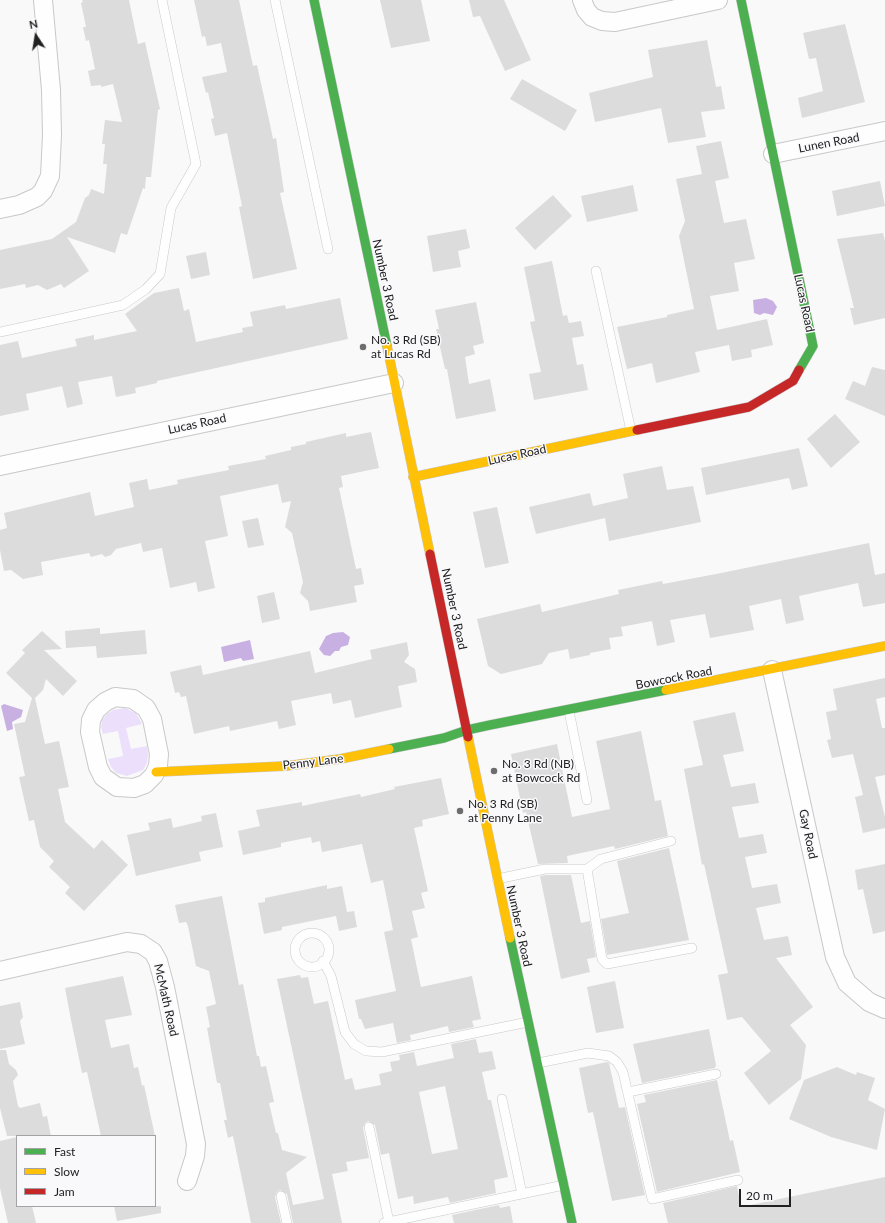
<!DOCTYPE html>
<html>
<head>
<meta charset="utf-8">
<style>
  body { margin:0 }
  #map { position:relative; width:885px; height:1223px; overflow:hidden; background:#f9f9fa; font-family:Lato,sans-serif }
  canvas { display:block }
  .legend { position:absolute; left:16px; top:1135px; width:140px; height:72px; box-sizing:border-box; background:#f9f8fb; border:1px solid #a3a2a4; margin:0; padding:5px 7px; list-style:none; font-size:12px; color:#212122 }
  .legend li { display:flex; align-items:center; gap:8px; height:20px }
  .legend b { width:20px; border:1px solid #a3a2a4 }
  .north { position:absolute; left:16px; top:16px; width:40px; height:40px; -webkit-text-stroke:3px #f9f8fb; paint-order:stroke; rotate:348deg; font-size:11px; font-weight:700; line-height:16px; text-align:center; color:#212122 }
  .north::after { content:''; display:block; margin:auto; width:14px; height:18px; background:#212122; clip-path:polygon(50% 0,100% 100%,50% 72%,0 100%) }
  .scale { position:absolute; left:739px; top:1189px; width:52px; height:18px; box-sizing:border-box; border:2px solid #212122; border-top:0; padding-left:5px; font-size:12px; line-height:14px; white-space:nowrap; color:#212122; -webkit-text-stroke:3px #f9f8fb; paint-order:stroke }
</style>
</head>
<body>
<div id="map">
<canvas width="885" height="1223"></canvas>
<ul class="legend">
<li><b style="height:5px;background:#4caf50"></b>Fast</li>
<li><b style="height:5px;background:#ffc107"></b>Slow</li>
<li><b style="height:5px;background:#c62828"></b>Jam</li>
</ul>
<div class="north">N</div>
<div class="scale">20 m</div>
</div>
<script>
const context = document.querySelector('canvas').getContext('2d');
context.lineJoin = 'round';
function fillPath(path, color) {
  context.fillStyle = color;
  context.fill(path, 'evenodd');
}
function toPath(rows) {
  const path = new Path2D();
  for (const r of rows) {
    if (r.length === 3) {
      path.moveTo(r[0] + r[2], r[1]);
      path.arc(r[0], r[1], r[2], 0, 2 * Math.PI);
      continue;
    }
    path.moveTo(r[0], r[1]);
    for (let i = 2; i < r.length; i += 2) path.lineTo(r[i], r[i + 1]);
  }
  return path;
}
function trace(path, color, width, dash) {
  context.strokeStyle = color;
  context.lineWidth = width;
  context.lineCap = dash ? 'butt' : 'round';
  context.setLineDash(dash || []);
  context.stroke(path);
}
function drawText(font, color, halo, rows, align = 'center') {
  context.font = font + ' Lato,sans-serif';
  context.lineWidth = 3;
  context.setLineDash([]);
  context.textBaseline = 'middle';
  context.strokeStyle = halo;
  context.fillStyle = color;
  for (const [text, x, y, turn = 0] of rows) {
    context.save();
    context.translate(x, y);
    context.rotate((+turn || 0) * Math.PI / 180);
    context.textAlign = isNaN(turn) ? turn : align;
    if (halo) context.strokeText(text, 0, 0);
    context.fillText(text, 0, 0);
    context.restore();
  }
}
fillPath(toPath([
  [125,708,136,713,142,724,126,728,131,749,147,746,148,755,147,763,143,770,127,776,116,773,111,767,108,759,123,756,118,731,103,734,101,727,102,720,107,714,113,710]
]), '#ecdffb');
fillPath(toPath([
  [766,298,773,301,777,307,773,315,764,313,760,315,754,313,753,300],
  [343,632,350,637,348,645,341,647,339,651,335,651,330,656,324,655,319,649,326,636,333,633],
  [250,640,254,659,243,661,241,658,224,662,221,647],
  [4,704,23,710,21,717,12,722,13,729,7,731,1,706]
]), '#c9b0e2');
fillPath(toPath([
  [82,0,129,0,138,44,145,42,160,109,158,110,151,177,146,177,145,189,143,188,127,235,121,233,115,253,67,237,89,271,64,288,61,284,47,290,38,285,26,288,25,284,0,289,0,250,52,239,76,222,85,198,89,195,91,189,104,194,107,164,103,164,105,144,102,144,105,120,122,122,113,84,101,87,101,85,91,86,88,71,95,69,89,40,86,41,83,27,86,27,81,3,83,2],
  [194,0,239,0,253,66,257,65,271,129,273,139,276,138,284,192,280,193,297,269,253,279,239,207,242,206,227,133,215,136,211,119,214,118,208,92,206,93,202,77,227,72,221,43,207,46,205,36,202,37],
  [380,0,421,0,430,41,391,48],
  [469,0,504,0,531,60,505,71,480,16,473,17],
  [845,24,865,102,802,118,798,98,823,91,816,58,809,59,803,33],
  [707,40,716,87,721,86,725,109,701,112,706,137,668,143,661,108,595,122,589,93,653,77,648,50],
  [522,79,577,110,565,131,510,99],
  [721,141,729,178,715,181,724,223,746,219,755,259,734,263,739,291,710,296,717,330,767,319,773,345,751,350,752,357,732,361,729,345,695,352,700,372,656,383,652,363,627,369,617,327,667,317,667,315,694,309,679,236,685,221,676,179,702,174,696,146],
  [880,181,885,206,837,216,832,191],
  [633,185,638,211,587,222,581,196],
  [553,195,572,216,535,250,515,228],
  [466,229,470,248,458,251,461,267,433,272,427,236],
  [883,233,885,241,885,318,854,325,850,308,854,308,837,239],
  [206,252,210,275,191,279,186,256],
  [552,261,563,316,567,315,569,323,581,321,584,336,572,338,577,365,583,364,588,390,534,400,529,374,541,372,530,322,535,321,524,267],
  [179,288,184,311,189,309,196,342,243,332,242,328,253,326,250,312,285,305,286,309,340,298,348,339,157,381,157,383,135,388,136,393,116,397,112,376,78,382,83,404,67,408,62,386,26,394,29,410,0,416,0,345,18,341,22,358,77,346,75,339,94,335,94,340,137,331,125,314,154,293],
  [476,302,484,343,473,346,475,354,465,357,469,384,490,379,496,411,456,419,447,369,445,369,436,329,439,329,435,310],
  [872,367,885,370,885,416,845,399,853,381,865,386],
  [835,414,860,442,831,468,807,439],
  [371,432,379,468,341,476,343,487,339,488,356,569,361,568,364,584,354,586,357,602,310,611,308,601,300,593,303,582,292,533,285,527,291,501,282,503,278,484,220,496,228,536,205,541,215,588,198,592,196,582,170,588,162,548,143,552,141,543,116,549,111,555,105,557,102,554,91,557,89,553,41,562,43,575,23,579,11,570,4,571,0,550,0,530,7,528,4,513,90,492,95,516,134,507,129,483,147,479,149,490,178,484,177,480,229,470,228,466,266,459,265,456,291,450,291,447,306,444,306,442,346,433,346,437],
  [799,448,808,486,792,490,789,478,706,495,701,468],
  [662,466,667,490,693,486,701,522,609,541,605,518,536,534,529,507,590,493,593,506,628,498,623,474],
  [497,507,509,563,485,568,473,512],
  [258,518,264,545,248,548,242,521],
  [869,543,875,575,885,573,885,603,863,607,858,583,799,596,804,620,786,624,781,599,749,606,754,630,710,638,705,614,670,620,675,642,657,646,652,621,621,627,623,636,609,638,611,649,590,653,590,655,570,659,568,649,549,653,542,664,501,674,488,666,477,619,540,604,542,612,619,594,618,590,662,581,663,584,716,574],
  [274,592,280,619,262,623,257,596],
  [100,628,100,634,145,630,147,654,97,658,96,646,66,648,65,631],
  [42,631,62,649,44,650,77,681,63,696,46,679,43,690,35,698,45,744,59,741,69,787,58,789,65,822,94,849,102,840,128,865,84,911,65,893,70,887,49,867,54,861,40,847,34,820,29,821,19,777,25,776,14,724,25,722,32,698,6,673,25,653,22,650],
  [407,642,409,655,404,662,415,669,417,682,398,686,402,707,355,718,351,700,333,704,331,693,291,701,296,725,279,729,277,721,230,731,229,726,194,734,186,696,181,697,179,692,175,693,170,672,201,665,203,675,310,651,315,673,372,659,370,650],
  [885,678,885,697,876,699,882,728,885,728,885,775,875,777,885,817,885,828,863,833,855,797,863,795,853,754,832,758,827,740,831,739,826,712,837,710,833,689],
  [735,712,744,751,723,755,731,787,755,783,759,803,732,807,739,838,763,834,767,853,745,857,752,888,777,884,781,903,756,908,764,940,788,936,792,955,776,958,813,1007,790,1025,806,1045,801,1079,769,1105,744,1073,771,1051,742,1017,727,1020,718,975,728,973,704,864,702,865,684,769,703,765,693,721],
  [641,731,655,801,661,800,668,836,615,849,614,846,567,856,568,863,538,864,526,812,523,813,511,754,557,744,572,817,610,809,596,741],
  [441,778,449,814,422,820,423,826,414,828,428,891,421,893,425,908,412,911,418,937,411,939,421,987,472,976,481,1019,472,1021,474,1027,449,1032,448,1026,410,1035,411,1040,397,1043,393,1023,365,1029,361,1019,359,1019,355,1000,396,991,384,932,393,930,383,880,371,883,362,844,322,852,320,841,312,843,311,837,281,843,281,847,243,855,238,831,260,826,256,810,302,802,302,806,360,794,361,797,395,789,394,787],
  [216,813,223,847,199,852,201,861,136,876,127,835,150,830,148,823,171,818,173,828,202,821,201,816],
  [669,848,689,940,607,955,601,919,629,913,617,861],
  [885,864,885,931,873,934,863,889,858,890,855,870],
  [546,875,571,875,581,923,590,921,596,957,587,959,590,972,561,979,540,876],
  [327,885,327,889,342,886,347,912,354,911,357,927,339,931,336,916,282,927,282,930,264,934,258,903,265,902,265,898],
  [222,896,239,985,243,984,257,1056,259,1056,261,1067,266,1066,274,1102,269,1103,276,1133,278,1133,282,1150,307,1157,286,1173,293,1205,324,1199,277,979,300,975,301,978,308,977,314,1004,328,1001,345,1080,352,1078,355,1090,381,1085,379,1074,392,1071,390,1062,400,1060,399,1055,414,1052,417,1066,454,1058,451,1044,476,1039,479,1053,492,1051,496,1069,482,1072,488,1100,491,1100,508,1177,494,1180,496,1193,450,1203,448,1197,414,1204,413,1196,398,1199,389,1153,381,1155,375,1125,368,1121,365,1123,363,1128,369,1158,346,1162,348,1171,332,1174,342,1223,293,1223,287,1194,280,1190,277,1192,275,1197,281,1223,251,1223,233,1136,228,1138,224,1120,227,1120,220,1083,217,1083,207,1028,210,1027,206,1007,216,1004,209,971,196,966,188,926,186,922,179,923,175,905],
  [445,1086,458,1149,432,1154,419,1092],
  [123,976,132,1015,105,1020,111,1048,129,1044,134,1068,138,1067,142,1086,144,1085,155,1136,101,1136,87,1072,82,1073,71,1020,65,988],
  [615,981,624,1028,596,1033,587,987],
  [20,1002,23,1017,20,1021,25,1044,0,1049,0,1006],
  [709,1029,716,1065,715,1068,642,1083,633,1044],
  [0,1050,6,1050,9,1064,16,1070,18,1075,13,1081,18,1106,20,1108,40,1103,43,1117,47,1116,51,1136,7,1136,0,1108],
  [607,1062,609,1063,619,1108,625,1107,645,1195,612,1201,593,1112,588,1113,579,1068],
  [837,1067,856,1075,857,1072,875,1078,868,1100,885,1109,877,1150,831,1137,789,1119,804,1080],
  [717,1080,730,1141,733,1140,740,1172,657,1192,637,1104,646,1102,644,1095],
  [17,1137,17,1206,32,1206,36,1223,8,1223,0,1188,0,1141],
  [885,1177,885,1223,668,1223,663,1203,737,1186,741,1207],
  [499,1205,500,1208,510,1206,513,1223,454,1223,452,1215],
  [114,1206,161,1206,161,1213,117,1221]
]), '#dcdcdd');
const lane = toPath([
  [275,0,328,249],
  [596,271,631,431],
  [0,332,123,305,146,289,160,274,171,208,196,164,162,0],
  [569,711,587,800],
  [587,869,602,959,607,964,692,948],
  [497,879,545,869,587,869,601,859,671,841],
  [312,950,17],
  [323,961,331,976,345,1032,354,1044,366,1051,382,1052,528,1022],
  [538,1063,588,1053,609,1056,617,1062,623,1072,652,1199,738,1180],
  [628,1092,716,1074],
  [502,1099,522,1194],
  [369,1127,389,1222],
  [281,1196,287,1223],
  [384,1223,564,1185]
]);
const street = toPath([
  [582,0,586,10,592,17,602,21,615,22,718,0],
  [773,154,885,131],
  [0,209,19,205,37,197,43,191,50,176,52,135,51,90,43,0],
  [0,466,394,383],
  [772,670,835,957,847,983,869,1002,885,1009],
  [115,697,133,699,146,708,152,719,159,754,158,766,154,775,145,784,134,788,117,787,103,777,98,767,90,732,91,720,96,710,105,702,115,697],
  [0,971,127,942,141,944,153,952,158,961,165,987,196,1144,195,1156,187,1181]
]);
const fast = toPath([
  [314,0,387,346],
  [741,0,813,346,799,370],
  [389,749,444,738,467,730,490,725,666,690],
  [510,938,572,1223]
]);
const slow = toPath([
  [387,346,430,554],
  [413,477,637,430],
  [666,690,885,646],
  [468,737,510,938],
  [156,772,286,766,340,759,389,749]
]);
const jam = toPath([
  [637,430,749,407,793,381,799,370],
  [430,554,468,737]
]);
trace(lane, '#c9c8c9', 10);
trace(street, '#c9c8c9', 20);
trace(fast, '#c9c8c9', 10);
trace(slow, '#c9c8c9', 10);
trace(jam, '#c9c8c9', 10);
trace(lane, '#fefefe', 9);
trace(street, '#fefefe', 18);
trace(fast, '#4caf50', 9);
trace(slow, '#ffc107', 9);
trace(jam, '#c62828', 9);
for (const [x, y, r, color] of [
  [363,347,4,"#6d6d6e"],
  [494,771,4,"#6d6d6e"],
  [460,811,4,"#6d6d6e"]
]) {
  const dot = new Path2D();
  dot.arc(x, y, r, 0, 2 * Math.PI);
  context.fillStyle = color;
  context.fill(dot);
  trace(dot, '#f9f8fb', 1.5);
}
drawText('12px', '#212122', '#f9f8fb', [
  ["Lunen Road",829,143,-11],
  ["Number 3 Road",385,280,78],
  ["Lucas Road",804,303,78],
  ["Lucas Road",197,424,-12],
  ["Lucas Road",517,455,-12],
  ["Number 3 Road",454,609,78],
  ["Bowcock Road",674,678,-11],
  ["Penny Lane",313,762,-7],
  ["Gay Road",808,834,78],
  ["Number 3 Road",519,926,78],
  ["McMath Road",166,1000,77]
]);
drawText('12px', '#212122', '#f9f8fb', [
  ["No. 3 Rd (SB)",371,340],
  ["at Lucas Rd",371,354],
  ["No. 3 Rd (NB)",502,764],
  ["at Bowcock Rd",502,778],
  ["No. 3 Rd (SB)",468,804],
  ["at Penny Lane",468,818]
], 'left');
</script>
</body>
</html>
